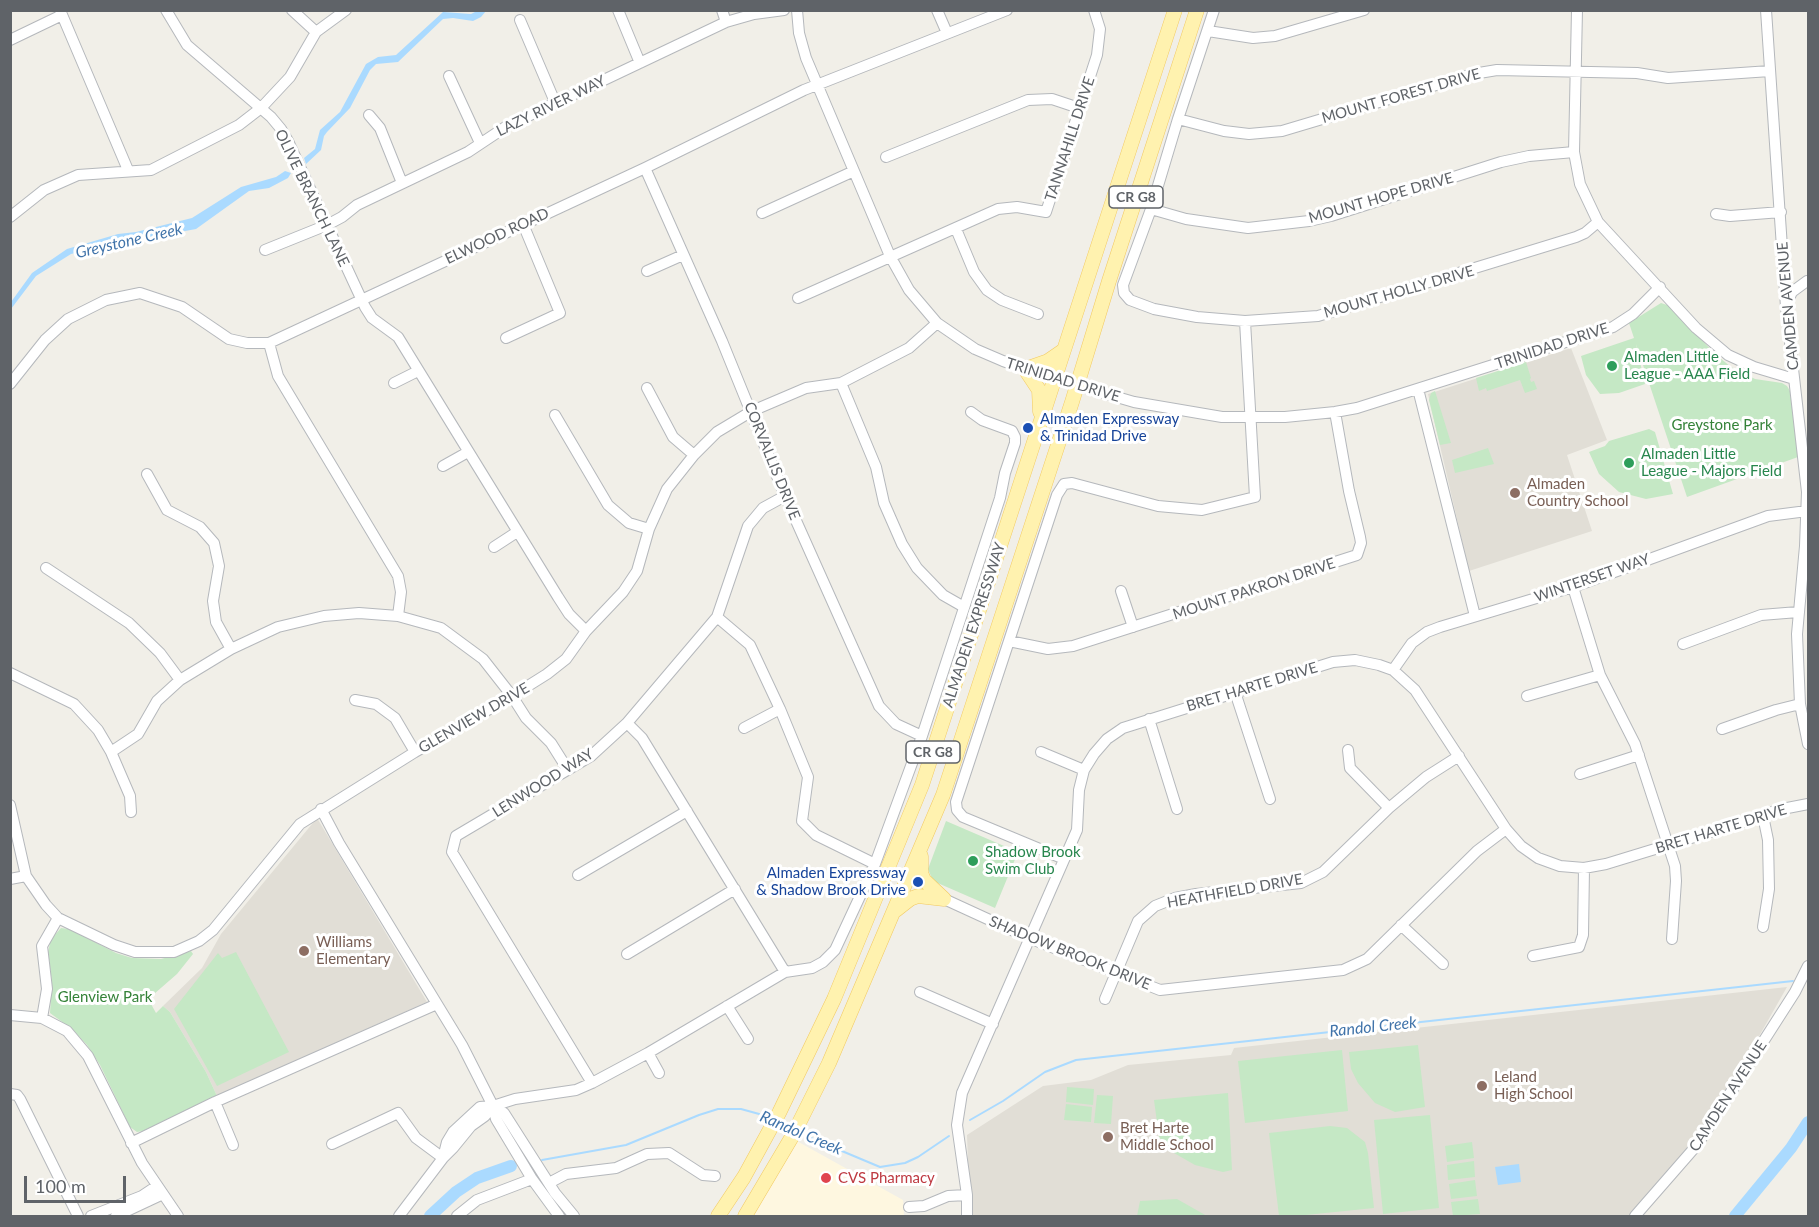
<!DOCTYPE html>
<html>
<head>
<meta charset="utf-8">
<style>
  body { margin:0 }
  #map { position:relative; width:1819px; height:1227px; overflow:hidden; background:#f1efe8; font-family:Lato,sans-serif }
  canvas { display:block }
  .frame { position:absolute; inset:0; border:12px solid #5f6368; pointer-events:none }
  .scale { position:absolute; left:24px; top:1176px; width:102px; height:27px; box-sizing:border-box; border:3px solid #5f6368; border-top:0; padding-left:8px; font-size:18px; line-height:21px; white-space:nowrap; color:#5f6368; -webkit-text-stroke:4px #fff; paint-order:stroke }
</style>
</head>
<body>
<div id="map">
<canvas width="1819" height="1227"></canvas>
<div class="frame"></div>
<div class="scale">100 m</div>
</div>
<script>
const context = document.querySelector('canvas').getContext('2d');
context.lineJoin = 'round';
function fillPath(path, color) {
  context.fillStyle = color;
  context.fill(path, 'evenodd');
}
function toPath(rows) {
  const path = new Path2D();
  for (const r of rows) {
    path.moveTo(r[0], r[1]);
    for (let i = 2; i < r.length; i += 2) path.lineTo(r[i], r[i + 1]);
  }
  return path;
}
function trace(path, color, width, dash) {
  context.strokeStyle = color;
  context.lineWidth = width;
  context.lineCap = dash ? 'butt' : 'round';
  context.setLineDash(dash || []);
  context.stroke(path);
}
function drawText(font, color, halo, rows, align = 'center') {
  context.font = font + ' Lato,sans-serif';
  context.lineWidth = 6;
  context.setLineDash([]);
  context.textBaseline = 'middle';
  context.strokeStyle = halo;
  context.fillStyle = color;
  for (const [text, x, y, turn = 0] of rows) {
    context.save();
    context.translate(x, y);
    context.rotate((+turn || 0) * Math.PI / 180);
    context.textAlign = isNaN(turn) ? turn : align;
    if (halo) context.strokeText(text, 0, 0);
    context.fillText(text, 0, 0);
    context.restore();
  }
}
fillPath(toPath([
  [795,1140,903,1200,904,1216,752,1216]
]), '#fef7e0');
fillPath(toPath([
  [1571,348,1607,440,1567,455,1592,531,1469,571,1428,394],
  [317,818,427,1002,217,1096,206,1072,170,1012,163,1006,202,968,221,934],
  [1787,987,1713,1117,1633,1216,970,1216,967,1135,1043,1086,1091,1080,1128,1065,1231,1055,1234,1048]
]), '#e1ded6');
fillPath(toPath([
  [1661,303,1670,306,1715,354,1731,367,1755,379,1782,383,1787,386,1790,391,1798,457,1687,497,1636,344,1645,384,1619,393,1600,394,1586,375,1581,356,1634,338,1629,323],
  [1526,362,1531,378,1530,379,1531,382,1534,381,1537,389,1525,393,1520,380,1487,391,1486,388,1479,391,1476,378],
  [1435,391,1451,443,1440,445,1429,400,1431,393],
  [1649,429,1655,432,1673,494,1646,499,1619,492,1599,474,1589,452,1605,446,1609,441],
  [1488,448,1494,464,1455,473,1452,460],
  [946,821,1018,852,995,908,933,881,928,869],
  [61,928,69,929,116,953,132,958,161,959,191,951,193,954,177,974,154,994,151,1004,156,1013,163,1006,170,1012,206,1072,217,1096,143,1131,137,1132,130,1127,100,1065,87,1045,73,1030,50,1013,52,982,48,952,51,939],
  [236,952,289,1052,217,1086,174,1009,218,953,222,958],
  [1418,1045,1425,1107,1395,1112,1375,1103,1358,1083,1351,1069,1349,1052],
  [1342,1050,1348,1111,1245,1123,1238,1061],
  [1067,1087,1094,1089,1093,1105,1066,1102],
  [1228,1093,1232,1170,1223,1172,1195,1165,1174,1153,1159,1137,1154,1100],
  [1097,1095,1113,1096,1111,1124,1094,1123],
  [1066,1104,1092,1107,1091,1122,1064,1120],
  [1430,1115,1439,1208,1383,1214,1374,1120],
  [1330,1126,1347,1128,1365,1142,1368,1153,1374,1208,1296,1216,1279,1216,1269,1133],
  [1472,1142,1474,1158,1447,1162,1445,1146],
  [1474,1161,1475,1177,1448,1180,1447,1165],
  [1475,1180,1477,1196,1451,1199,1449,1184],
  [1177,1199,1207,1216,1137,1216,1140,1201],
  [1478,1199,1480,1214,1453,1216,1451,1202]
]), '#c5e8c5');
fillPath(toPath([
  [479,10,486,11,481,17,473,21,453,18,443,19,398,62,376,64,370,70,350,108,327,132,324,136,321,150,306,164,304,158,315,149,320,130,340,112,366,64,378,57,396,55,443,12,471,14],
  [285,171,291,173,288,178,269,188,249,191,196,229,110,245,71,254,36,276,11,309,11,302,32,273,67,249,118,234,136,232,192,218,241,187,276,177],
  [1519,1164,1521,1182,1498,1185,1495,1167]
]), '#aadaff');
trace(toPath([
  [970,1120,1003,1101,1045,1072,1076,1060,1793,981],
  [781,1123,791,1128],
  [799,1133,880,1167,905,1163,918,1157,949,1136],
  [542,1160,626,1145,699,1115,718,1109,741,1109,770,1117]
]), '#aadaff', 2);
trace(toPath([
  [430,1216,456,1192,477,1178,511,1166],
  [1735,1216,1791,1148,1808,1122]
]), '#aadaff', 12);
const minor = toPath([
  [60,10,128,170],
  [166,10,187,45,271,117,281,129,288,141,365,307,372,318,398,337,558,597,569,614,586,631],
  [292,10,316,32],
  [618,10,640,63],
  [722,10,726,22],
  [797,10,799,33,806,58,890,256,909,290,937,323,975,349,1003,361,1055,379,1134,402,1222,417,1285,417,1335,412,1357,408,1613,327,1633,314,1660,287],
  [937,10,947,33],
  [1214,10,1178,119,1151,209,1123,285,1124,293,1130,300,1154,309,1197,317,1245,321,1318,316,1576,237,1585,233,1598,222],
  [1577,10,1574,152,1580,184,1598,222,1696,328,1728,355,1754,367,1794,379],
  [1766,10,1786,307,1807,492,1805,546,1797,634,1800,704,1808,744],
  [520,20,555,102],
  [1208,31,1253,38,1275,36,1364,10],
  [10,40,62,15],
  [449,76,480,143],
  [369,115,380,128,402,183],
  [1178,119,1224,131,1249,134,1282,131,1473,74,1497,70,1637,73,1668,78,1770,71],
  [886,157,1028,100,1052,99,1079,108],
  [645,168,722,341,785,496,879,706,896,724,922,736],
  [1151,209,1186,219,1248,228,1309,221,1331,216,1501,162,1529,156,1574,152],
  [762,213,854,171],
  [1716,214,1730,216,1781,212],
  [10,217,44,190,78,175,151,170,239,125,261,108,290,77,316,32,346,10],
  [956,229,974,272,987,290,1002,300,1038,314],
  [265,250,327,225,342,217,357,205,468,152,507,126,726,22,754,14,784,10],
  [647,271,683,255],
  [798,298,998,209,1017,207,1046,212,1097,55,1100,29,1094,10],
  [1787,303,1792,292,1807,281],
  [506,338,560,313,523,224],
  [269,343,278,376,398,576,401,592,398,616],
  [394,383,418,371],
  [841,383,876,467,884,503,902,544,917,568,943,595,964,607],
  [10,384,45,340,68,319,106,300,140,293,182,307,229,339,247,343,269,343,645,168,804,90,1007,10],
  [647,388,673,437,694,455],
  [1418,389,1475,616],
  [555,415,608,505,629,523,649,529],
  [443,466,468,452],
  [147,474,167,510,200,527,214,543,219,566,213,601,216,622,231,649],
  [494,547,517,532],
  [46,568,129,623,160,653,180,680],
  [1573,587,1600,675,1635,744,1675,866,1676,881,1672,939],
  [1121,591,1133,627],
  [717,617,750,645,780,709,808,777,802,821,816,835,875,864],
  [1009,641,1048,649,1073,646,1357,555,1361,543,1360,537,1349,491,1335,412],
  [1683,644,1761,615,1798,612],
  [1393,670,1412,643,1427,632,1440,627,1573,587,1768,516,1807,511],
  [10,673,74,704,98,730,111,752,130,796,131,812],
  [1235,692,1270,799],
  [1527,696,1600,675],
  [355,700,376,704,395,718,415,752],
  [1149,719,1177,809],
  [627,723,642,738,785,972],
  [744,728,780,709],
  [1722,729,1776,710,1800,704],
  [1348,750,1350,768,1389,808],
  [111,752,138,734,157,701,180,680,231,649,278,627,324,616,359,613,398,616,441,628,483,659,512,696,526,718,551,743,568,770],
  [1041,752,1084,770],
  [1580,774,1639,755],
  [10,805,26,876,46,905,58,918,114,945,135,952,174,952,199,941,213,930,300,824,415,752,512,696,547,674,566,659,586,631,623,592,637,571,649,529,667,489,694,455,717,432,752,411,806,388,841,383,909,348,937,323],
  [321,809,339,843,462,1045,493,1106,496,1119,532,1179,559,1216],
  [1763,816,1768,840,1769,889,1763,927],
  [1064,859,963,817,957,810,956,802,1057,495,1064,484,1072,483,1158,506,1202,510,1255,497,1245,321],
  [578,875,687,811],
  [10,879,26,876],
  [944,899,1029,938,1160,990,1343,970,1367,959,1477,851,1506,829],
  [1401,925,1443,964],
  [627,954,735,889],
  [1533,956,1579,947,1583,935,1584,868],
  [920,992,993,1024],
  [1105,999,1138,921,1155,906,1175,898,1196,894,1301,883,1323,872,1389,808,1426,777,1459,756],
  [727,1006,748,1039],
  [10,1015,42,1018,67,1031,88,1056,142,1163,178,1216],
  [42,1018,47,989,42,946,58,918],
  [648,1053,659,1073],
  [592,1083,452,852,456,836,591,756,627,723,717,617,748,526,763,508,785,496],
  [10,1094,17,1095,20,1099,78,1216],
  [215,1102,233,1145],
  [493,1106,504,1113,555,1193,574,1216],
  [131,1143,215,1102,437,1004],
  [332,1144,398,1113,416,1138,443,1158],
  [443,1158,447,1142,453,1132,480,1107,493,1106,515,1099,576,1090,592,1083,648,1053,785,972,812,968,823,962,835,950,875,864,922,736,1000,498,1005,473,1015,443,1015,437,1012,431,982,420,971,412],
  [549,1183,566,1174,616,1168,647,1154,669,1153,703,1175,715,1176],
  [909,1207,924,1206,948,1196,967,1195],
  [91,1216,142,1196,157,1186],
  [116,1216,163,1194],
  [399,1216,443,1158,453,1148,471,1126,485,1116,493,1106],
  [457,1216,477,1200,532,1179],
  [967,1216,967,1195,957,1125,962,1093,1077,830,1079,790,1084,770,1094,754,1107,739,1123,728,1333,662,1355,660,1379,665,1393,670,1415,690,1506,829,1521,846,1538,858,1560,866,1584,868,1606,864,1763,816,1777,810,1808,804],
  [1635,1216,1697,1145,1795,992,1808,966]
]);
const major = toPath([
  [1040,412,1039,390,1025,369,1048,361,1064,350],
  [921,856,921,873,924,880,944,899],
  [896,910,910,899,918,896,944,899],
  [718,1216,744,1177,779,1113,834,999,922,785,1175,10],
  [745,1216,793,1135,829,1063,943,795,1072,402,1109,281,1197,10]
]);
trace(minor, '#b5b8bc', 12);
trace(major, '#f2c960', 15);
trace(minor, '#fff', 10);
trace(major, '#fff2af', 14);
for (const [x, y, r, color] of [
  [1612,366,6,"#2e9e5b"],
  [1028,428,6,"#1a4fb4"],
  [1629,463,6,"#2e9e5b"],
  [1515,493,6,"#8d6e63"],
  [973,861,6,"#2e9e5b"],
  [918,882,6,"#1a4fb4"],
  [304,951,6,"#8d6e63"],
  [1482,1086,6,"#8d6e63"],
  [1108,1137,6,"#8d6e63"],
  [826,1178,6,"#e0444e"]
]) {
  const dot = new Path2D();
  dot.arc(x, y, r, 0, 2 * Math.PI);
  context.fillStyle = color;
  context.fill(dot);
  trace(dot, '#fff', 2);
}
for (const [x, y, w] of [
  [1136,197,54],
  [933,752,54]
]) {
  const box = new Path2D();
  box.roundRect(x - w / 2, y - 11, w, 22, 4.5);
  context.fillStyle = '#fff';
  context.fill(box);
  trace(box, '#5f6368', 1.5);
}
drawText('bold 14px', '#5f6368', null, [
  ["CR G8",1136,197],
  ["CR G8",933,752]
]);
drawText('15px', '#5f6368', '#fff', [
  ["MOUNT FOREST DRIVE",1401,96,-16],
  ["LAZY RIVER WAY",551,106,-26],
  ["TANNAHILL DRIVE",1070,139,-72],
  ["OLIVE BRANCH LANE",312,198,64],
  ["MOUNT HOPE DRIVE",1381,198,-16],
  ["ELWOOD ROAD",497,236,-25],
  ["MOUNT HOLLY DRIVE",1399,292,-16],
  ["CAMDEN AVENUE",1788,306,-95],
  ["TRINIDAD DRIVE",1552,346,-18],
  ["TRINIDAD DRIVE",1063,380,17],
  ["CORVALLIS DRIVE",772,461,68],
  ["WINTERSET WAY",1592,578,-19],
  ["MOUNT PAKRON DRIVE",1254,589,-18],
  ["ALMADEN EXPRESSWAY",974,625,-72],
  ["BRET HARTE DRIVE",1252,687,-17],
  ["GLENVIEW DRIVE",474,718,-30],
  ["LENWOOD WAY",543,783,-32],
  ["BRET HARTE DRIVE",1721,829,-17],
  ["HEATHFIELD DRIVE",1235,891,-10],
  ["SHADOW BROOK DRIVE",1070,953,22],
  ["CAMDEN AVENUE",1728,1096,-57]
]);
drawText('15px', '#27864d', '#fff', [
  ["Almaden Little",1624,357],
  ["League - AAA Field",1624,374],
  ["Almaden Little",1641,454],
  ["League - Majors Field",1641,471],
  ["Shadow Brook",985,852],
  ["Swim Club",985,869]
], 'left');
drawText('15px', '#164399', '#fff', [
  ["Almaden Expressway",1040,419],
  ["& Trinidad Drive",1040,436],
  ["Almaden Expressway",906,873,"right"],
  ["& Shadow Brook Drive",906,890,"right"]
], 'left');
drawText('15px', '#348238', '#fff', [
  ["Greystone Park",1722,425],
  ["Glenview Park",105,997]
]);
drawText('15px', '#785e54', '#fff', [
  ["Almaden",1527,484],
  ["Country School",1527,501],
  ["Williams",316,942],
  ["Elementary",316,959],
  ["Leland",1494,1077],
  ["High School",1494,1094],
  ["Bret Harte",1120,1128],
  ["Middle School",1120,1145]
], 'left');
drawText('15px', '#be3a42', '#fff', [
  ["CVS Pharmacy",838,1178]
], 'left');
drawText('italic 16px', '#4174aa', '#fff', [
  ["Greystone Creek",129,241,-13],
  ["Randol Creek",1373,1027,-6],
  ["Randol Creek",801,1133,23]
]);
</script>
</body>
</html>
